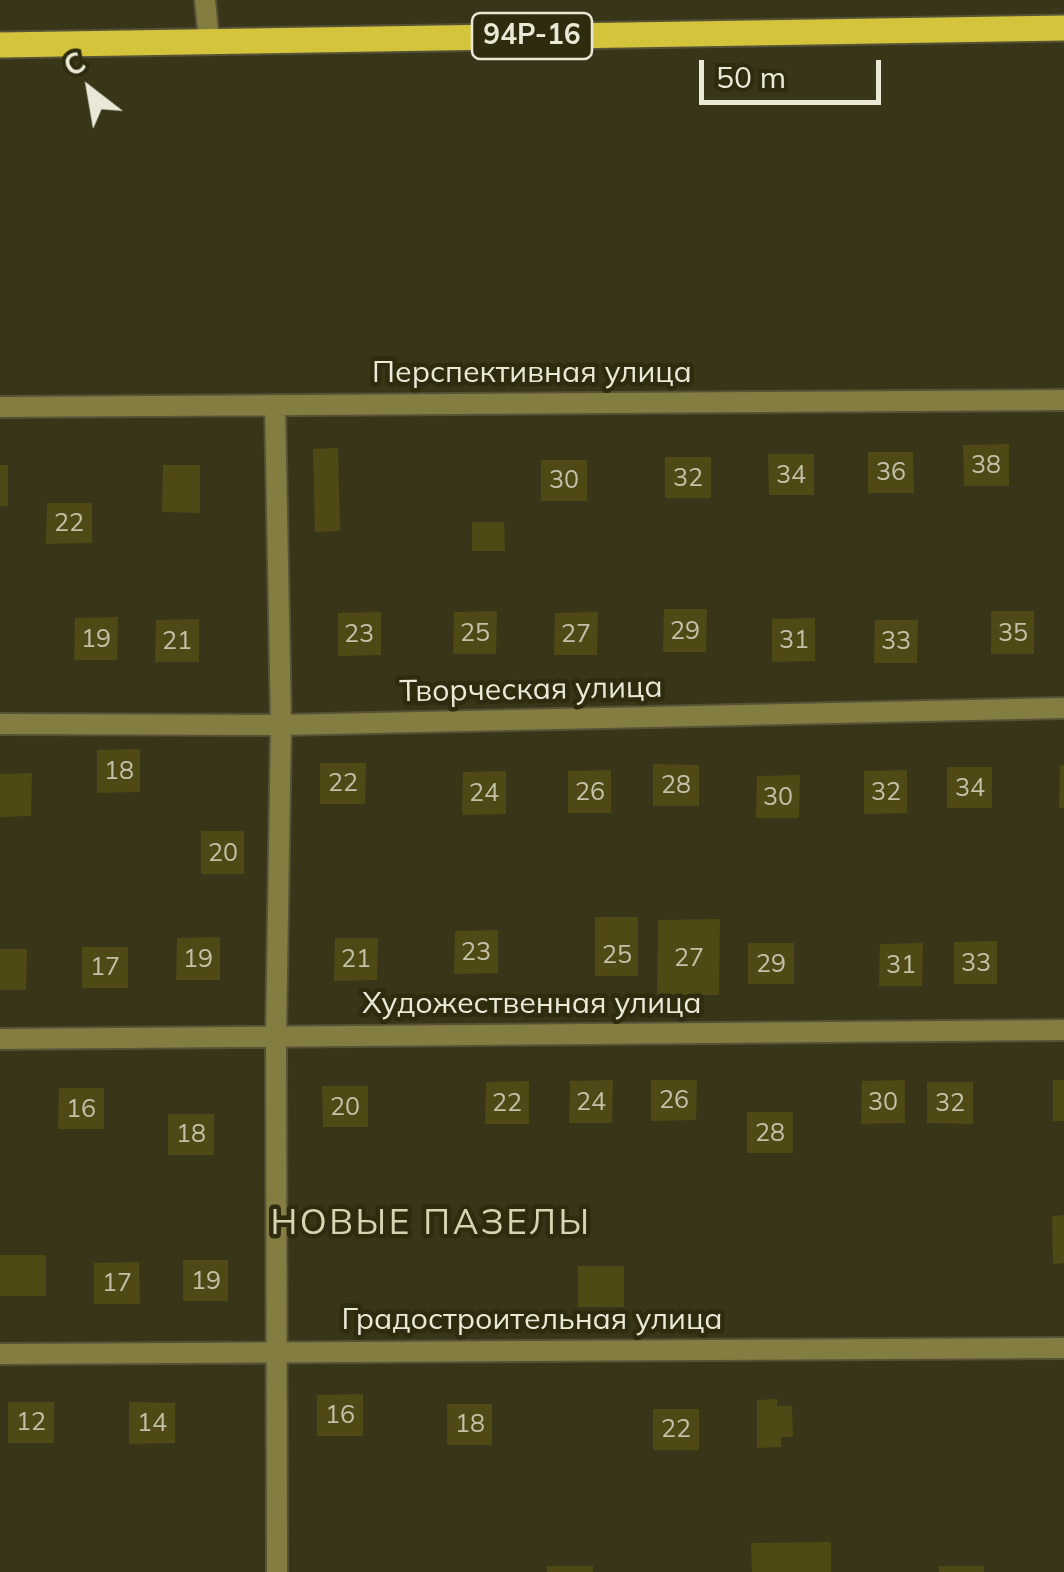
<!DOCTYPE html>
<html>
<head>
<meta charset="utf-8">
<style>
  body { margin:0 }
  #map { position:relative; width:1064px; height:1572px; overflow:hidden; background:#393519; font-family:Mulish,sans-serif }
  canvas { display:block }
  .north { position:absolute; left:40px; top:40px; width:100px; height:100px; -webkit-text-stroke:8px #2f2b0e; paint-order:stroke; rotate:329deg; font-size:28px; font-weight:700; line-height:40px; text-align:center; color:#eae9d8 }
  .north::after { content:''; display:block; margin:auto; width:35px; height:45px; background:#eae9d8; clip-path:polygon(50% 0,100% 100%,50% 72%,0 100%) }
  .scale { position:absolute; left:699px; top:60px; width:182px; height:45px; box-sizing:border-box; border:5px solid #eae9d8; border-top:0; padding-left:12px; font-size:30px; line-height:35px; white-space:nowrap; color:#eae9d8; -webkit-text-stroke:8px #2f2b0e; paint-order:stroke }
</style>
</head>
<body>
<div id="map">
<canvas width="1064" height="1572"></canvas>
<div class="north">С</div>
<div class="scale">50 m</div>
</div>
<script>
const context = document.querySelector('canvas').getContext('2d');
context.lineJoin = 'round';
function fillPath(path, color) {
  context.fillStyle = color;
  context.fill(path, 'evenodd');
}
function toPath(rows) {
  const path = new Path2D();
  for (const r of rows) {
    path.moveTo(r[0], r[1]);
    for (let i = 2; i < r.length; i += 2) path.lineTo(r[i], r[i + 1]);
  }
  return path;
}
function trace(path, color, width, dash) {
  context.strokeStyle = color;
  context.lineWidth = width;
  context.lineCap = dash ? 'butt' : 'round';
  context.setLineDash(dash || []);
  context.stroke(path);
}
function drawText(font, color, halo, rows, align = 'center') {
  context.font = font + ' Mulish,sans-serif';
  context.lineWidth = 9;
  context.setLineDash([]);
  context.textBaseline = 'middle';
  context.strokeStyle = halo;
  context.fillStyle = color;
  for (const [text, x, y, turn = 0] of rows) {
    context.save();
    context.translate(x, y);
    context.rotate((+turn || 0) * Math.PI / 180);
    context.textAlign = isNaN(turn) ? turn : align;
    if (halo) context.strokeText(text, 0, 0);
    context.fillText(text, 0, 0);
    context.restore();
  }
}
fillPath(toPath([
  [1009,444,1009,486,964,486,963,445],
  [338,448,340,531,315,532,313,449],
  [868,452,913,452,914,493,868,493],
  [768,454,814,454,814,495,769,495],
  [665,457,711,457,711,498,665,498],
  [541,460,587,460,587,501,541,501],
  [0,465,8,465,8,506,0,506],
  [163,465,200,465,200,513,162,512],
  [47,503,92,503,92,543,46,544],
  [472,522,504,522,505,551,472,551],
  [664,609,707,609,706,652,663,652],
  [497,611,496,654,453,654,454,612],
  [991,611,1034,611,1034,654,991,654],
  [381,612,381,655,338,656,338,613],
  [598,612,597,655,554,655,555,613],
  [118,617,117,660,74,660,75,618],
  [815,618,815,661,772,662,772,619],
  [199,619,199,662,155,662,156,620],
  [875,620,918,620,917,663,874,663],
  [140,749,140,792,97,793,97,750],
  [320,763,366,763,365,804,320,804],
  [653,764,699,765,699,806,653,806],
  [1060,765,1064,765,1064,808,1059,808],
  [947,767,992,767,992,808,947,808],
  [611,770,611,813,568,813,568,771],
  [907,770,907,813,864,814,864,771],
  [506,771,506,814,462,815,463,772],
  [32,773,31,816,0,817,0,774],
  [800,775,799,818,756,818,757,776],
  [201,831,244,831,244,874,201,874],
  [595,917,638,917,638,976,595,976],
  [720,919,719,995,657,995,658,920],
  [498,930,498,973,454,974,455,931],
  [220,937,220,980,176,980,177,938],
  [335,938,378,938,377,980,334,981],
  [997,941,997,984,954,984,954,942],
  [748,943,794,943,794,984,748,984],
  [923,943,922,986,879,986,880,944],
  [82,947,128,947,128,988,82,988],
  [0,949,27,949,26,990,0,990],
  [613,1080,612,1123,569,1123,570,1081],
  [651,1080,697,1080,696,1120,651,1121],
  [905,1080,905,1123,861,1124,862,1081],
  [1053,1080,1064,1080,1064,1121,1053,1121],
  [529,1081,529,1124,485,1124,486,1082],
  [927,1082,973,1082,973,1124,927,1123],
  [322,1086,368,1086,368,1127,323,1127],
  [59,1088,104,1088,104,1129,58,1129],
  [747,1112,793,1112,793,1153,747,1153],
  [168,1114,214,1114,214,1155,168,1155],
  [1064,1215,1064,1263,1053,1264,1052,1216],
  [0,1255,46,1255,46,1296,0,1296],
  [183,1260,228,1260,228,1301,183,1301],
  [139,1262,140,1304,94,1304,94,1263],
  [578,1266,624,1266,624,1307,578,1307],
  [363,1394,363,1436,317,1436,317,1395],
  [777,1399,777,1406,792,1406,793,1437,781,1437,781,1447,757,1448,757,1400],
  [8,1402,54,1402,54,1443,8,1443],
  [129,1402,175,1403,175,1443,129,1444],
  [447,1404,492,1404,492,1445,447,1445],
  [653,1409,699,1409,699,1450,653,1450],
  [831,1542,831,1572,752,1572,751,1543],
  [547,1566,593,1566,593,1572,547,1572],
  [939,1566,984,1566,984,1572,939,1572]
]), '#4f4916');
const street = toPath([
  [205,0,209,41],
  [275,405,281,725,276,1036,277,1572],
  [0,407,1064,400],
  [0,724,281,725,1064,708],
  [0,1039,1064,1030],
  [0,1354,1064,1348]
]);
const primary = toPath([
  [0,45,1064,28]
]);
trace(street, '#555238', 24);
trace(primary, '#555238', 29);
trace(street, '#847d42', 20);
trace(primary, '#d3c43c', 25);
drawText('25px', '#c3c1a8', null, [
  ["38",986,465],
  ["36",891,472],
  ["34",791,475],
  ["32",688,478],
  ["30",564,480],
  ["22",69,523],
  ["29",685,631],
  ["25",475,633],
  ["35",1013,633],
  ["23",359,634],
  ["27",576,634],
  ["19",96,639],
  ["31",794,640],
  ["21",177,641],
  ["33",896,641],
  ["18",119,771],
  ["22",343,783],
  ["28",676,785],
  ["34",970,788],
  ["26",590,792],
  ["32",886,792],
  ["24",484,793],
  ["30",778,797],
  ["20",223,853],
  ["23",476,952],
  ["25",617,955],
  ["27",689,958],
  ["19",198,959],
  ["21",356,959],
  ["33",976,963],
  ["29",771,964],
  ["31",901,965],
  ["17",105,967],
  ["26",674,1100],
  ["24",591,1102],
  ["30",883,1102],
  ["22",507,1103],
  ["32",950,1103],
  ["20",345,1107],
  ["16",81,1109],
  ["28",770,1133],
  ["18",191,1134],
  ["19",206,1281],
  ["17",117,1283],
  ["16",340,1415],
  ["12",31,1422],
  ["14",152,1423],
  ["18",470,1424],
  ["22",676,1429]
]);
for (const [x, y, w] of [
  [532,36,120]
]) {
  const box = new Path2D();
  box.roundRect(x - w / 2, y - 23, w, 46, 8);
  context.fillStyle = '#2f2b0e';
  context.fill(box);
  trace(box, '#eae9d8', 2.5);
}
drawText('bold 28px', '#eae9d8', null, [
  ["94Р-16",532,36]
]);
drawText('30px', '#eae9d8', '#2f2b0e', [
  ["Перспективная улица",532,373],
  ["Творческая улица",531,690,-1],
  ["Художественная улица",532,1004],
  ["Градостроительная улица",532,1320]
]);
context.letterSpacing = '2.5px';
drawText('35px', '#d7d4b2', '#2f2b0e', [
  ["НОВЫЕ ПАЗЕЛЫ",431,1223]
]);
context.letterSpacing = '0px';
</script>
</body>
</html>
